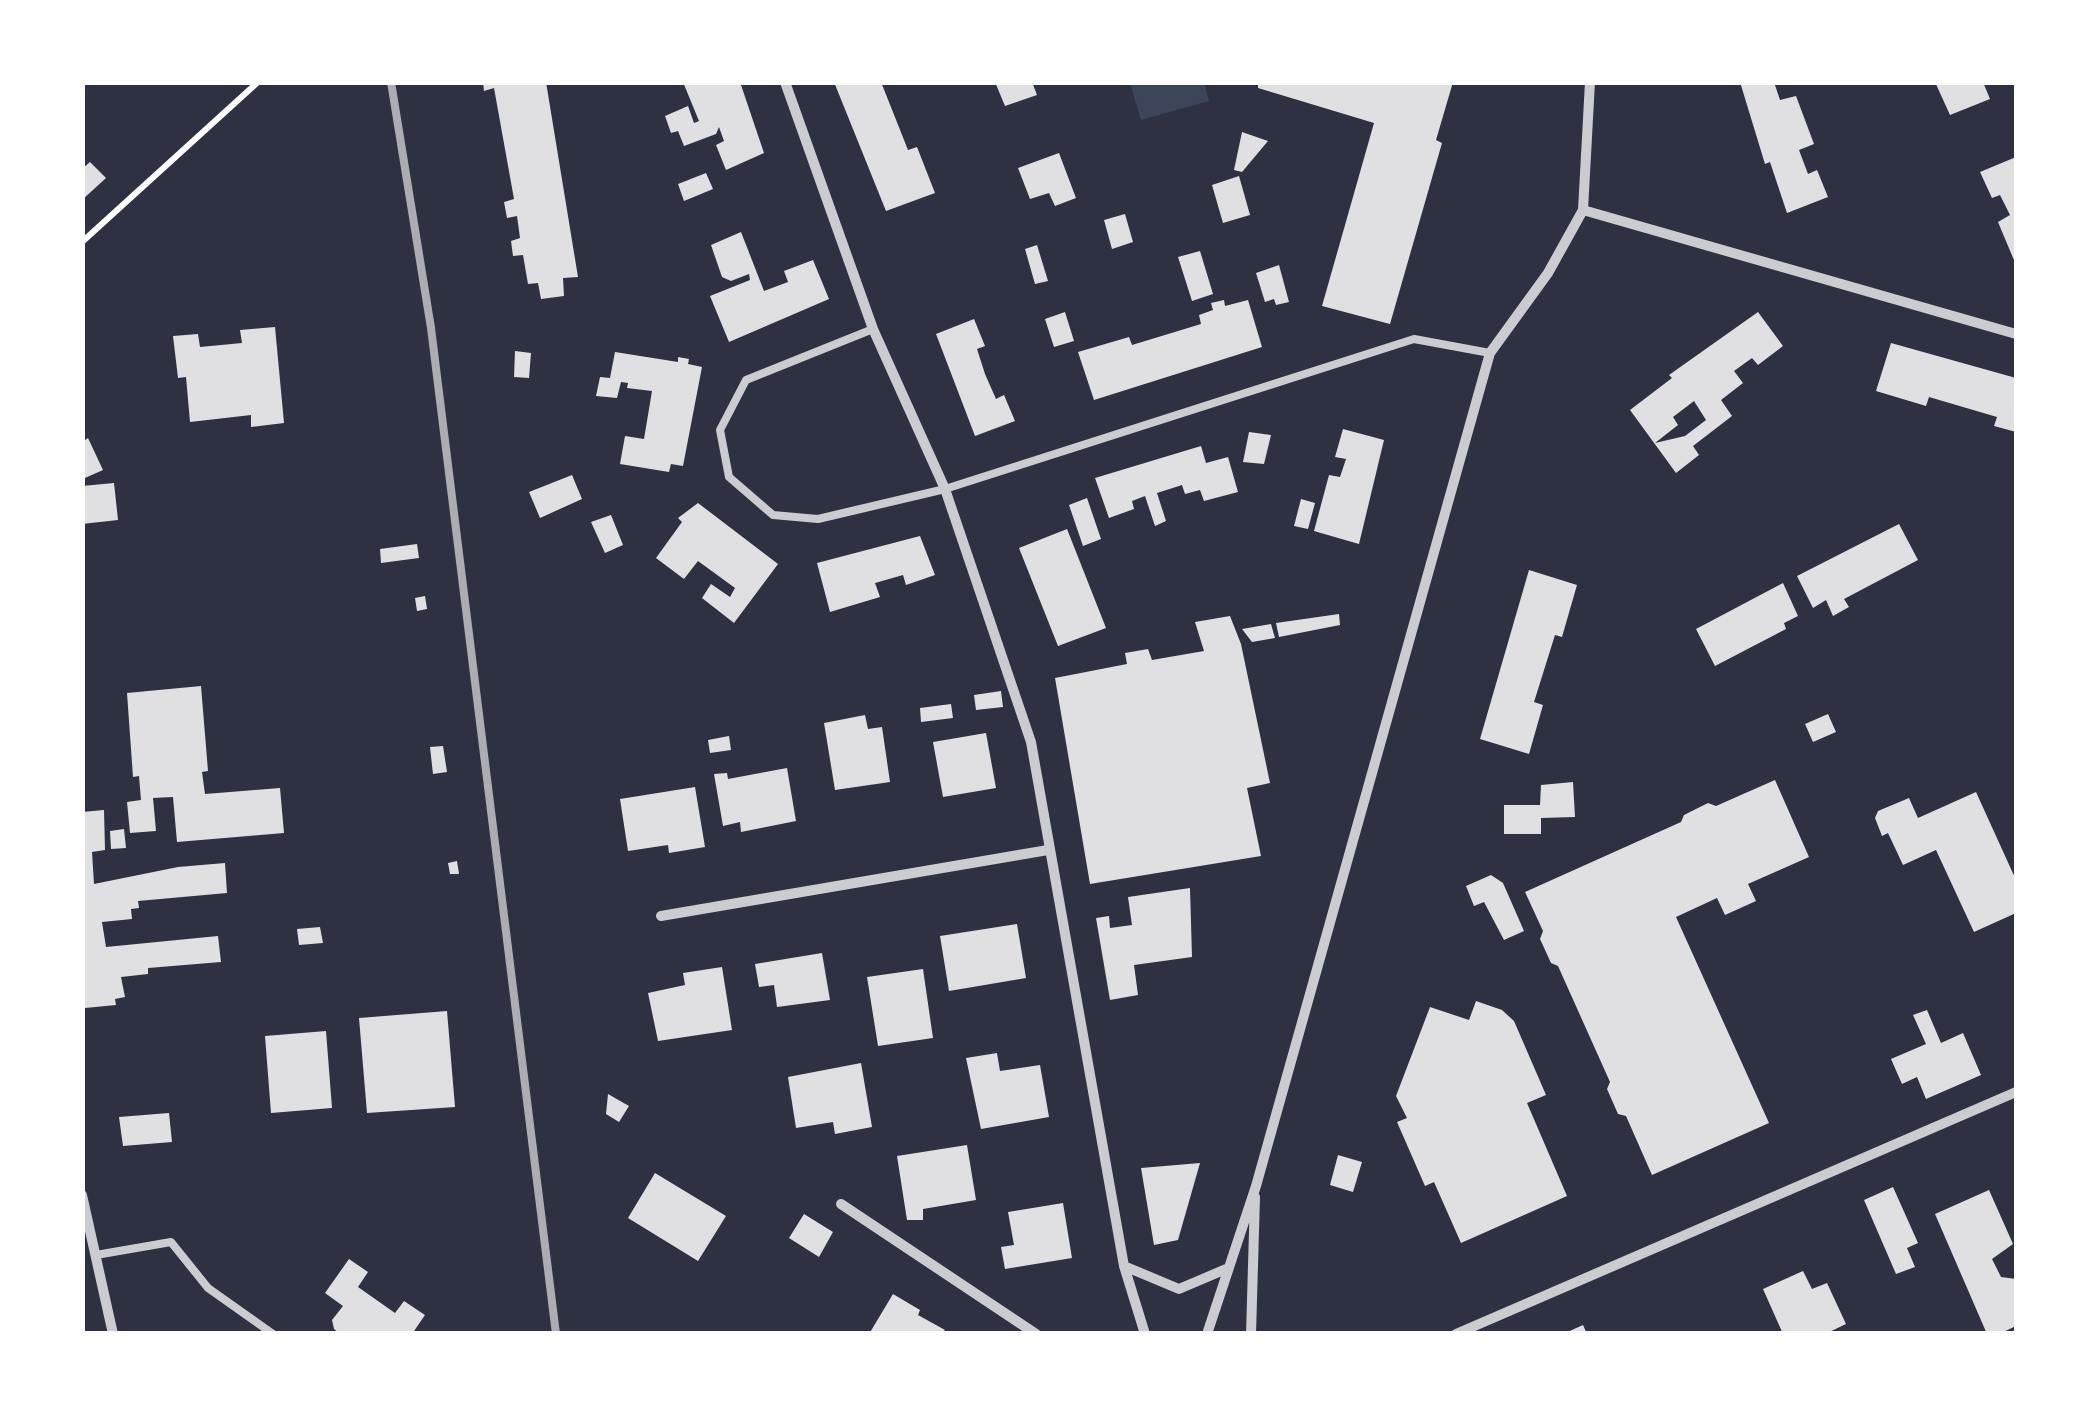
<!DOCTYPE html>
<html>
<head>
<meta charset="utf-8">
<style>
  body { margin:0 }
  #map { position:relative; width:2099px; height:1416px; overflow:hidden; background:#2d3142; font-family:"Alegreya Sans",sans-serif }
  canvas { display:block }
  .frame { position:absolute; inset:0; border:85px solid #fff; pointer-events:none }
</style>
</head>
<body>
<div id="map">
<canvas width="2099" height="1416"></canvas>
<div class="frame"></div>
</div>
<script>
const context = document.querySelector('canvas').getContext('2d');
context.lineJoin = 'round';
function fillPath(path, color) {
  context.fillStyle = color;
  context.fill(path, 'evenodd');
}
function toPath(rows) {
  const path = new Path2D();
  for (const r of rows) {
    path.moveTo(r[0], r[1]);
    for (let i = 2; i < r.length; i += 2) path.lineTo(r[i], r[i + 1]);
  }
  return path;
}
function trace(path, color, width, dash) {
  context.strokeStyle = color;
  context.lineWidth = width;
  context.lineCap = dash ? 'butt' : 'round';
  context.setLineDash(dash || []);
  context.stroke(path);
}
fillPath(toPath([
  [1130,83,1204,83,1209,101,1141,120]
]), '#3c4559');
fillPath(toPath([
  [483,82,546,82,578,277,563,278,564,296,541,299,538,283,528,284,523,255,513,256,511,241,520,238,517,216,507,218,504,202,514,199,494,88,484,91],
  [683,82,740,82,764,153,726,170,716,145,724,141,719,127,716,134,684,146,678,131,671,133,665,116,688,106,694,123,699,121],
  [834,82,881,82,908,150,917,147,935,193,886,211],
  [995,82,1032,82,1037,95,1005,106],
  [1258,82,1453,82,1436,140,1442,143,1390,324,1322,306,1374,123,1258,88],
  [1740,82,1774,82,1780,100,1796,96,1814,144,1799,150,1808,174,1817,170,1828,197,1787,213,1770,162,1765,164],
  [1935,82,1983,82,1990,99,1950,115],
  [1242,132,1268,141,1242,172,1234,170],
  [1059,153,1076,198,1055,206,1049,193,1030,199,1018,168],
  [2016,157,2016,265,1998,222,2010,215,2000,195,1992,198,1980,172],
  [90,162,106,178,82,200,82,169],
  [706,173,713,189,684,201,678,184],
  [1239,176,1250,215,1223,223,1212,185],
  [1125,214,1133,242,1112,249,1104,220],
  [741,232,764,291,788,282,784,271,813,260,829,299,729,342,710,296,750,280,749,274,731,281,722,277,711,245],
  [1037,245,1048,281,1035,284,1025,249],
  [1200,251,1213,294,1192,301,1178,257],
  [1279,265,1289,302,1276,305,1274,299,1265,302,1256,273],
  [1224,300,1225,306,1248,300,1262,347,1094,400,1078,352,1129,337,1132,345,1201,324,1199,315,1213,310,1211,303],
  [1065,312,1074,341,1054,347,1045,319],
  [1758,312,1783,346,1758,365,1752,358,1734,371,1743,383,1721,400,1732,416,1693,446,1699,455,1676,473,1630,410,1672,378,1669,375],
  [1694,401,1706,420,1685,436,1655,443,1678,425,1673,417],
  [974,319,985,346,977,349,985,374,996,399,1004,395,1015,421,975,436,936,334],
  [275,327,284,423,251,427,251,415,190,422,186,377,178,378,173,336,198,334,200,347,242,343,240,330],
  [1891,343,2016,378,2016,432,1994,426,1997,417,1929,397,1926,406,1876,391],
  [515,351,531,353,529,378,514,377],
  [615,352,678,362,678,357,689,359,688,364,702,367,683,466,671,464,669,472,620,464,625,436,644,439,652,391,627,388,628,383,621,382,617,398,596,396,600,377,610,378],
  [1343,429,1384,440,1359,544,1314,531,1329,475,1340,477,1346,459,1335,457],
  [1249,432,1271,435,1264,464,1243,462],
  [88,438,103,470,85,478,82,442],
  [1201,446,1206,463,1228,457,1238,492,1204,501,1200,490,1185,494,1182,485,1157,493,1166,521,1155,526,1145,496,1132,501,1134,509,1109,518,1095,478],
  [572,475,582,499,540,518,529,492],
  [114,483,118,520,82,524,82,486],
  [1087,498,1101,539,1083,546,1069,505],
  [1301,499,1315,503,1308,529,1294,526],
  [698,503,778,564,734,623,702,598,711,584,730,597,735,588,698,561,684,579,656,558,682,522,678,518],
  [611,515,623,545,605,553,591,522],
  [1899,524,1918,560,1844,599,1849,607,1833,616,1826,600,1813,608,1797,576],
  [1067,529,1106,628,1058,646,1019,548],
  [920,536,935,575,906,585,903,575,875,583,880,597,830,612,817,563],
  [417,544,419,558,381,563,380,549],
  [1529,570,1577,585,1562,637,1555,635,1534,702,1543,705,1529,754,1480,739],
  [1783,583,1798,616,1784,623,1786,629,1715,666,1696,629],
  [425,596,427,609,417,611,415,598],
  [1339,614,1340,625,1279,637,1276,623],
  [1230,616,1241,644,1270,783,1247,788,1261,856,1090,884,1055,678,1127,664,1125,653,1148,649,1152,660,1204,651,1195,622],
  [1271,624,1275,638,1252,642,1242,629],
  [201,686,208,771,202,772,205,794,280,788,284,833,177,842,173,797,153,798,156,831,130,833,127,802,141,800,139,776,133,777,127,693],
  [1001,691,1003,707,976,710,974,695],
  [951,704,953,718,921,722,920,708],
  [1828,714,1836,732,1813,742,1805,724],
  [865,715,868,729,882,727,890,782,835,790,824,723],
  [986,733,996,788,943,797,933,742],
  [729,736,731,750,710,753,708,740],
  [443,746,447,772,433,774,430,747],
  [787,768,796,821,741,832,740,822,723,826,714,774,727,773,728,779],
  [1775,780,1809,857,1748,884,1756,901,1725,915,1717,898,1676,917,1769,1123,1652,1175,1626,1116,1618,1114,1607,1089,1610,1082,1558,966,1551,963,1540,939,1543,931,1525,892,1681,822,1684,815,1708,803,1716,806],
  [1573,782,1575,817,1541,818,1541,834,1504,834,1504,805,1540,805,1541,785],
  [695,787,705,847,669,853,668,845,628,851,620,799],
  [1976,792,2016,880,2016,913,1974,932,1936,850,1903,865,1888,833,1882,836,1875,818,1878,811,1909,798,1918,818],
  [104,810,105,850,92,852,94,884,178,867,225,863,227,893,138,901,139,908,131,909,132,919,102,922,106,947,218,936,221,962,148,968,148,974,121,977,125,997,115,999,116,1005,85,1008,82,812],
  [124,829,126,848,111,849,110,831],
  [457,861,459,874,450,874,448,863],
  [1491,875,1503,883,1524,931,1504,940,1484,902,1474,906,1466,886],
  [1190,888,1192,957,1134,965,1138,995,1110,1000,1096,918,1109,916,1110,928,1132,925,1128,897],
  [1017,924,1026,978,949,991,940,936],
  [320,927,323,943,299,945,297,929],
  [822,953,830,1000,777,1007,774,985,759,987,755,964],
  [722,967,732,1030,658,1041,648,993,685,985,683,973],
  [923,969,933,1038,878,1046,867,977],
  [1476,1001,1502,1010,1514,1021,1546,1095,1527,1103,1567,1196,1461,1243,1434,1182,1425,1186,1397,1122,1407,1118,1396,1096,1430,1007,1469,1020],
  [1927,1010,1941,1043,1963,1033,1981,1075,1926,1099,1917,1077,1902,1084,1891,1059,1926,1044,1913,1015],
  [447,1011,455,1107,367,1113,359,1018],
  [326,1031,332,1108,271,1113,265,1036],
  [997,1053,1000,1071,1040,1065,1049,1117,981,1129,966,1058],
  [861,1063,872,1127,835,1134,833,1122,796,1128,788,1077],
  [608,1094,629,1106,619,1122,606,1114],
  [169,1113,172,1142,123,1146,119,1117],
  [967,1145,976,1200,923,1209,923,1220,907,1220,897,1156],
  [1338,1155,1362,1162,1353,1192,1330,1185],
  [1200,1163,1178,1240,1154,1245,1141,1168],
  [655,1173,726,1216,698,1261,628,1218],
  [1893,1187,1918,1243,1907,1248,1915,1267,1896,1274,1864,1200],
  [1989,1190,2013,1244,1992,1259,2001,1277,2016,1279,2016,1326,1999,1334,1987,1334,1935,1214],
  [1063,1203,1072,1258,1005,1269,1001,1247,1014,1245,1008,1212],
  [804,1214,833,1232,819,1257,789,1238],
  [349,1259,368,1272,358,1287,395,1313,404,1301,425,1315,412,1334,340,1334,334,1329,332,1320,343,1306,325,1293],
  [1803,1271,1812,1289,1827,1283,1846,1324,1825,1334,1783,1334,1763,1289],
  [893,1294,920,1310,918,1315,945,1330,942,1334,869,1334],
  [1583,1325,1587,1334,1563,1334]
]), '#e0e0e3');
trace(toPath([
  [82,242,258,82]
]), '#fff', 6);
trace(toPath([
  [873,329,746,380,720,430,729,477,773,515,818,519,945,489,1414,339,1490,353],
  [96,1255,171,1242,208,1288,273,1334]
]), '#caccd0', 8);
trace(toPath([
  [785,82,873,329,945,489,1031,742,1124,1266,1145,1334],
  [1583,210,2016,334],
  [661,916,1048,850],
  [82,1195,113,1334],
  [841,1204,1036,1334],
  [1124,1266,1179,1289,1226,1269],
  [1207,1334,1256,1186,1490,353,1548,273,1583,210,1590,82],
  [1251,1334,1255,1197],
  [1456,1334,2016,1092]
]), '#caccd0', 10);
trace(toPath([
  [391,82,431,328,556,1334]
]), '#abadb3', 8);
</script>
</body>
</html>
